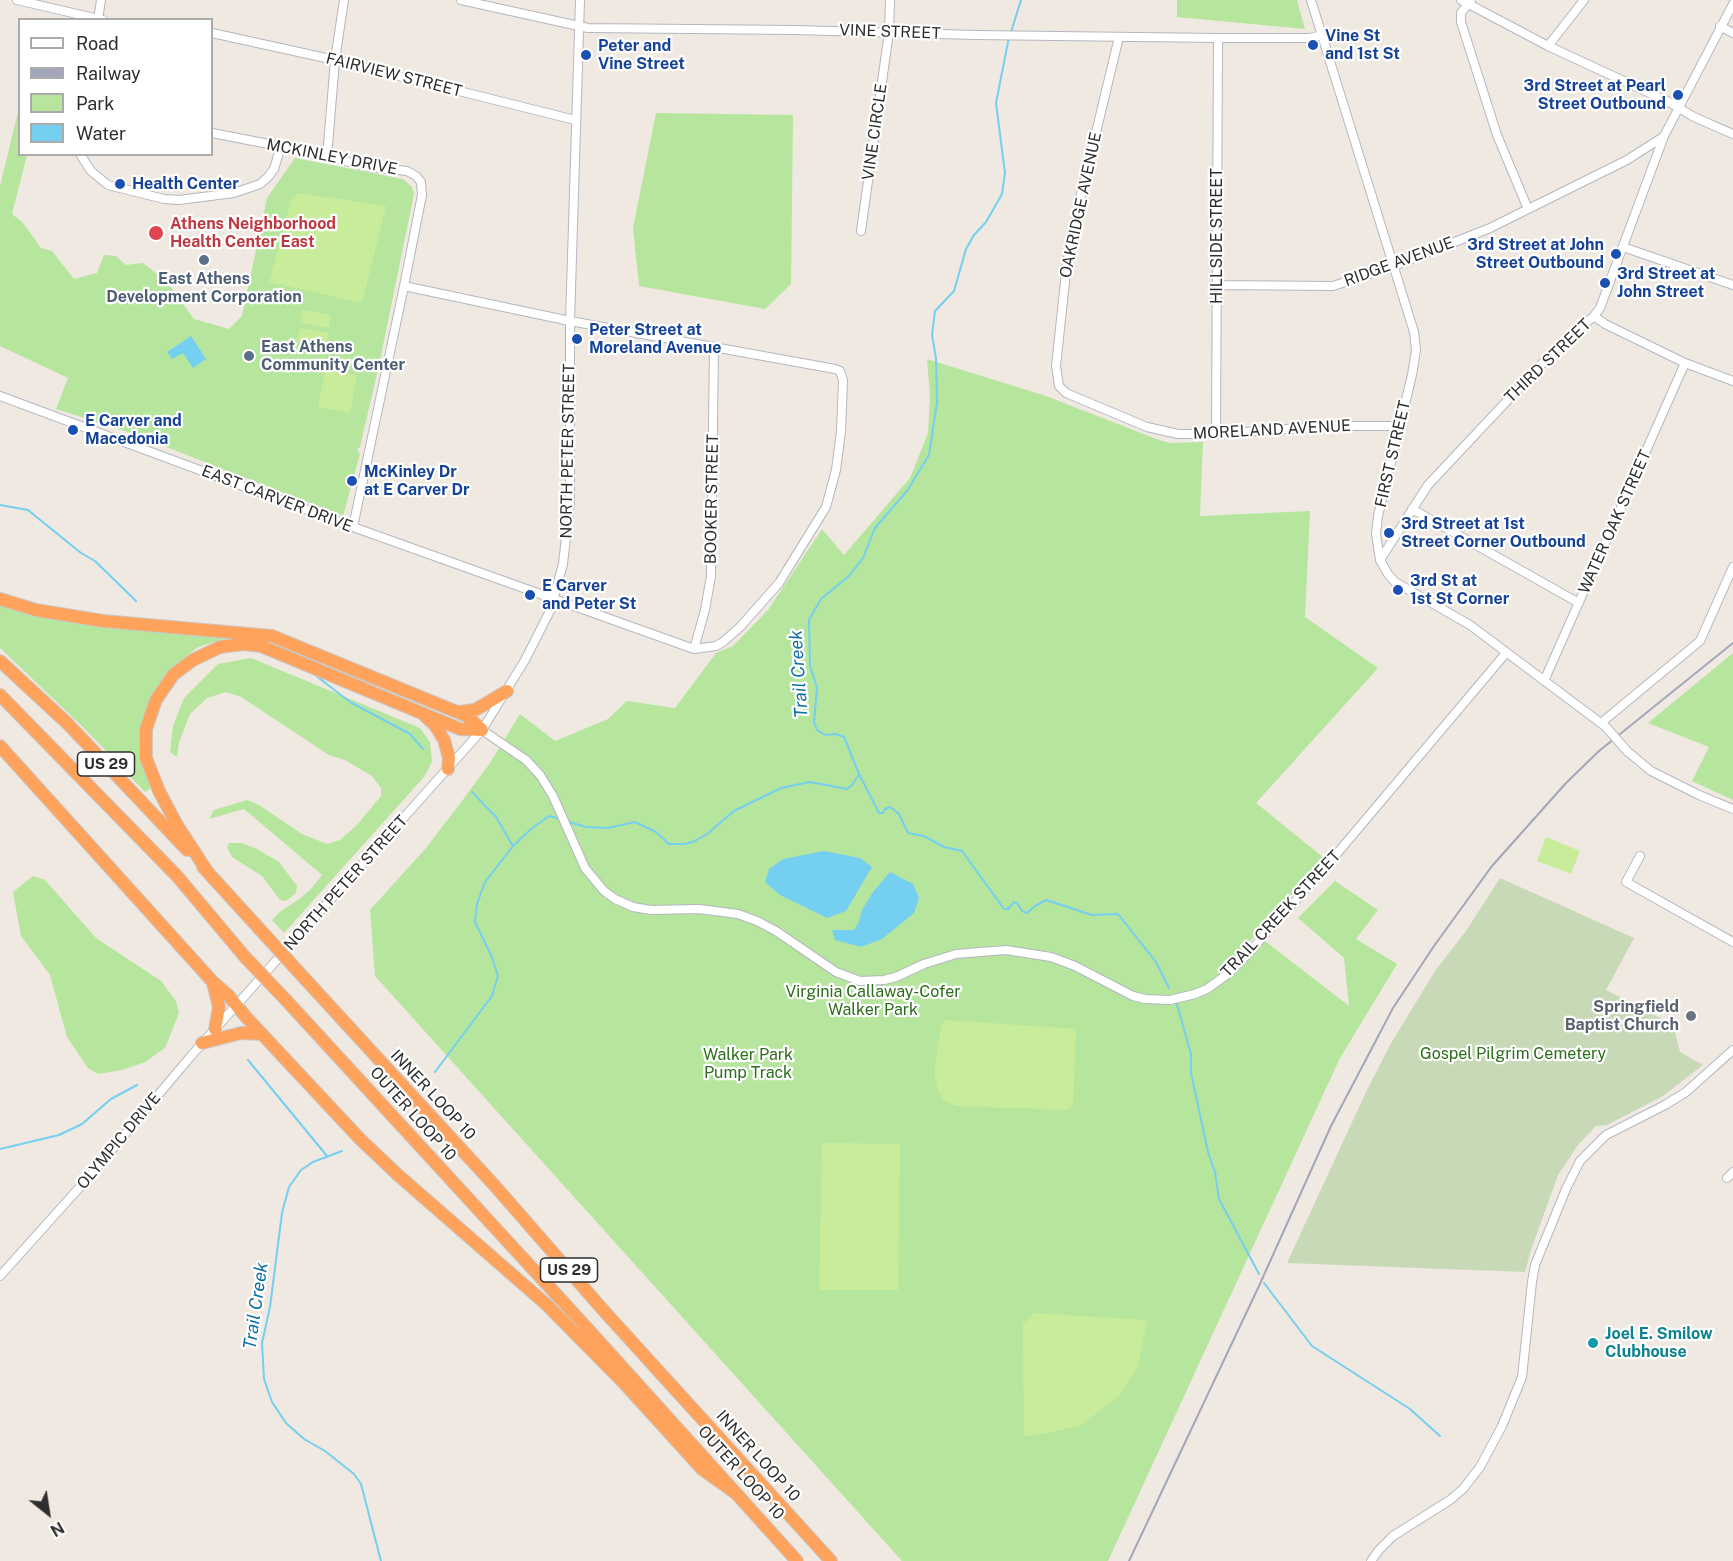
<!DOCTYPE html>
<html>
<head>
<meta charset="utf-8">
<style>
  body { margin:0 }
  #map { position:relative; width:1733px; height:1561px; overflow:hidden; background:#efe9e1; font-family:"Public Sans",sans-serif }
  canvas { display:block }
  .legend { position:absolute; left:18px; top:18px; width:195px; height:138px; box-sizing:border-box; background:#fff; border:2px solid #ababab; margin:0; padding:8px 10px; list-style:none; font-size:18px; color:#2e2e2e }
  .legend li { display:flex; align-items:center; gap:12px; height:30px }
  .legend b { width:30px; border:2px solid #ababab }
  .north { position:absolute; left:18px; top:1483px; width:60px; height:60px; -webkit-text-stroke:4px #fff; paint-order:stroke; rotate:150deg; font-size:16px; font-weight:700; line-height:24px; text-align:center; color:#2e2e2e }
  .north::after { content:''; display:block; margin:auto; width:21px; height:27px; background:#2e2e2e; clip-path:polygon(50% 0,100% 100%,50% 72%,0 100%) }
</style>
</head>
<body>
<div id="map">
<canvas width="1733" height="1561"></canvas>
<ul class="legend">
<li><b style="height:8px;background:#fff"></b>Road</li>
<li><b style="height:8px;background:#a3a6b8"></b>Railway</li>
<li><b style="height:16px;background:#b6e59e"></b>Park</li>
<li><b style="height:16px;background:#75cff0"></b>Water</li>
</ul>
<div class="north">N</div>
</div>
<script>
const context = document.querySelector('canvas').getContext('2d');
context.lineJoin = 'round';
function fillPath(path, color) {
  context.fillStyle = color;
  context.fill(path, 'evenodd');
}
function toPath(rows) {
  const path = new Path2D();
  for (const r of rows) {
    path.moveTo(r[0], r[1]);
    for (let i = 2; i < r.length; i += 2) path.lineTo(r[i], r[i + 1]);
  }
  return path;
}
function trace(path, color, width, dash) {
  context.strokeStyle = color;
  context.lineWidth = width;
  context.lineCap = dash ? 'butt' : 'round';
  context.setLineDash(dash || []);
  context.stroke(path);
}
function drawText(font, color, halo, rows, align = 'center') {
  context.font = font + ' "Public Sans",sans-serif';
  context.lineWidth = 4.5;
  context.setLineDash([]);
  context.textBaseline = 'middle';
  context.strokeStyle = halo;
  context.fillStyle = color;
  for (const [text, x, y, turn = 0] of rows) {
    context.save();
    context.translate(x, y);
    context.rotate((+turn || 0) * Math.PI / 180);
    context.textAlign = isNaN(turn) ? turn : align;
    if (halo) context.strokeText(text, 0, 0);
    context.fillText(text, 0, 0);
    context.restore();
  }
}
fillPath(toPath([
  [1177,0,1297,0,1305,29,1177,17],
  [19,108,20,154,27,155,12,214,23,223,41,248,52,251,74,279,97,273,104,255,116,256,126,265,143,263,167,282,194,319,229,329,242,316,267,198,295,158,403,179,412,187,414,194,379,365,360,447,357,449,360,454,343,516,128,432,56,409,68,378,0,346,0,186],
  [656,113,793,115,791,284,765,309,639,286,633,228],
  [927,359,1046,396,1159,440,1170,443,1203,442,1200,516,1310,511,1305,617,1378,668,1256,803,1324,858,1226,968,1233,976,1265,941,1349,1006,1344,958,1298,918,1335,881,1378,910,1356,939,1397,964,1340,1058,1108,1561,902,1561,375,976,370,910,426,848,462,801,490,763,520,714,555,741,608,719,627,701,675,708,716,653,733,646,768,610,822,529,844,555,910,478,928,433,930,395],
  [0,604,67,621,231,637,198,647,171,669,154,692,144,718,153,787,145,792,84,728,0,648],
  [1733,653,1733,800,1692,781,1709,747,1648,723],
  [251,658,420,728,430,742,432,762,424,777,284,933,272,920,281,911,298,900,311,889,322,875,244,809,209,819,214,810,247,800,259,805,302,834,327,844,340,840,357,825,381,796,381,788,372,776,345,760,329,755,241,697,226,692,207,698,190,714,179,742,177,757,170,752,173,726,184,698,218,664],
  [229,843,241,843,257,849,279,862,297,886,296,893,286,901,280,900,262,876,232,857,227,847],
  [33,876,45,880,96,938,161,981,176,1001,179,1013,165,1048,145,1062,122,1070,98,1074,88,1068,67,1037,50,975,21,936,13,892]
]), '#b6e59e');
fillPath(toPath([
  [1500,878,1634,938,1606,990,1664,1020,1664,1027,1675,1032,1680,1052,1703,1065,1663,1096,1607,1125,1596,1126,1578,1145,1558,1175,1531,1250,1525,1272,1287,1263,1366,1092,1390,1045,1435,971,1466,931]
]), '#c8d9b8');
fillPath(toPath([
  [299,193,386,206,362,303,269,282,292,198],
  [303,310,331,315,329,328,300,323],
  [300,328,329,333,326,346,297,341],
  [325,369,357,375,350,413,318,407],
  [1546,837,1580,851,1571,874,1537,861],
  [946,1020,1076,1029,1073,1106,1067,1110,956,1106,943,1100,938,1091,934,1073,941,1026],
  [822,1143,900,1144,898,1290,819,1290],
  [1034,1313,1147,1320,1138,1366,1120,1395,1080,1426,1042,1434,1024,1436,1023,1324]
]), '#c9ec9a');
fillPath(toPath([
  [191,336,206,359,193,368,183,353,172,359,167,352],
  [824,851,860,858,872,867,846,911,827,918,780,895,765,882,769,869,783,859],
  [890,872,913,884,919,898,914,913,882,939,861,947,835,940,832,930,854,930,859,922,862,910,873,892]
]), '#75cff0');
trace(toPath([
  [1011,32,1021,0],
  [1009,37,996,103,1005,173,1002,194,986,222,974,235,966,249,954,291,935,311,932,335,936,358,937,402,929,455,907,491,875,528,863,558,849,576,821,599,809,620,810,666,817,688,814,722,817,730,825,735,836,734,844,737,859,774,879,813,883,813,885,809,890,807,899,814,908,833,924,836,944,847,962,851,1004,909,1008,909,1014,902,1017,903,1022,911,1027,913,1035,906,1046,900,1092,915,1118,914,1156,962,1169,988],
  [0,505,28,510,81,553,95,561,136,601],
  [315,675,350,702,410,734,423,749],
  [472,792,496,817,513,846],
  [569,822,586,827,608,828,635,822,656,832,669,844,685,844,695,841,707,834,734,811,781,788,810,782,847,789,852,785,859,774],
  [1176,1001,1191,1054,1191,1073,1208,1152,1215,1172,1219,1199,1259,1274],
  [248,1060,327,1156],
  [435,1072,492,996,498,976,491,955,475,922,477,904,485,882,513,846,531,829,549,816,560,819],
  [0,1149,59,1135,82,1124,111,1099,137,1085],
  [342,1151,313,1162,301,1170,289,1187,282,1213,270,1307,262,1343,264,1379,272,1402,286,1423,304,1439,325,1451,354,1474,361,1484,381,1561],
  [1264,1283,1312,1346,1410,1409,1440,1436]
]), '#75cff0', 2);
const minor = toPath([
  [17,0,103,20],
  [461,0,588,28,795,30,976,35,1218,38,1310,38,1322,35],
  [1311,0,1414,332,1416,350,1412,375,1378,516,1376,534,1380,560,1388,574,1395,582,1470,625,1606,727],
  [1461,0,1548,46,1669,102,1694,117,1733,134],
  [1471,0,1461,13,1461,22,1497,135,1528,209],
  [98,20,101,0],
  [1720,26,1733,33],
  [212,33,335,60,575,120],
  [1119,37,1078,207,1067,263,1056,366,1059,386,1066,393,1147,427,1178,434,1216,434,1328,426,1399,426],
  [1548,46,1584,0],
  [212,133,310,152,369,167,407,171,416,176,421,182,422,195,404,286,353,527],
  [80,154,91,171,108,185,164,199,179,200,234,193,260,184,268,177,274,169,281,146],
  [327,157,335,60,344,0],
  [861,231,889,32,890,0],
  [1623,247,1733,285],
  [1216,285,1333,286,1394,266,1490,228,1627,160,1663,137],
  [1594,316,1605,324,1685,363,1733,381],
  [0,396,353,527,694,649,716,646,723,642,740,627,779,583,826,507,836,470,841,431,843,380,840,371,835,369,570,321,404,286],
  [1216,434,1218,38],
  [1412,509,1579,603],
  [1380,560,1428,485,1552,353,1594,316,1600,308,1664,136,1733,4],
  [694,649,705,610,711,576,714,347],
  [1544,681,1685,363],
  [1601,723,1700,641,1733,567],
  [482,730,526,760,540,775,553,796,585,868,604,891,615,899,633,907,651,910,699,909,738,914,757,921,776,931,836,972,860,981,884,980,896,977,924,964,956,954,1006,950,1051,957,1075,966,1133,996,1145,999,1170,1000,1195,994,1207,989,1229,973,1242,960,1324,869,1506,653],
  [1627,751,1651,771,1699,795,1733,809],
  [1640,856,1626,882,1733,942],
  [1727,1178,1733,1172],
  [0,1276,88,1178,191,1056,482,730,525,660,550,611,563,564,570,502,570,321,580,0],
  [1371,1561,1379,1550,1393,1536,1450,1500,1463,1489,1480,1467,1502,1426,1522,1377,1532,1282,1535,1265,1566,1189,1580,1161,1606,1135,1665,1105,1686,1092,1733,1050]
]);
const highway = toPath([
  [0,599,36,610,103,621,272,636,467,716,482,730],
  [0,661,68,724,187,850],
  [0,695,177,876,245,957],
  [458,712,475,710,507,691],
  [425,716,435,725,444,740,449,758,448,769],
  [0,746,212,981,228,995,246,1017,360,1139,398,1175,547,1305,623,1382,702,1469,737,1494],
  [203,867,265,935],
  [207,871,177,825,159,791,146,758,146,729,156,700,173,675,193,660,220,647,243,644,261,646,460,729,482,730],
  [306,980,495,1186,604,1311,831,1561],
  [213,983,219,1007,215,1029],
  [286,1000,587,1328,797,1561],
  [202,1043,241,1033,262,1034]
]);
trace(minor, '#b4b7c1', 10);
trace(highway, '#c9c9c9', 14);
trace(minor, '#fff', 8);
trace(highway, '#ffa35c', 12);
trace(toPath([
  [1129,1561,1259,1286,1331,1126,1393,1008,1434,946,1492,866,1566,783,1599,751,1733,643]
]), '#a3a6b8', 2);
const minorBridge = toPath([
  [1606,727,1627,751]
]);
const highwayBridge = toPath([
  [265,935,306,980],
  [245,957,286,1000]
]);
trace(minorBridge, '#b4b7c1', 10, []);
trace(highwayBridge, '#c9c9c9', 14, []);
trace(minorBridge, '#fff', 8);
trace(highwayBridge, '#ffa35c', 12);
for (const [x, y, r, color] of [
  [1313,45,6,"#1a4fb4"],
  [586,55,6,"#1a4fb4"],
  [1678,95,6,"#1a4fb4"],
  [120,184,6,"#1a4fb4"],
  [156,233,8,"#e0444e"],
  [1616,254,6,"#1a4fb4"],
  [204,260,6,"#5c6f8a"],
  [1605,283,6,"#1a4fb4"],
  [577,339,6,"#1a4fb4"],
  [249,356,6,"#5c6f8a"],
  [73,430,6,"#1a4fb4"],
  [352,481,6,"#1a4fb4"],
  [1389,533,6,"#1a4fb4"],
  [1398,590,6,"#1a4fb4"],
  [530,595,6,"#1a4fb4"],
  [1691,1016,6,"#6b7280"],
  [1593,1343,6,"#0f9aa8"]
]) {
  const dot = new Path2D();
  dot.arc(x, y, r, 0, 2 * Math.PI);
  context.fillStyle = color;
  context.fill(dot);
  trace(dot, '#fff', 2);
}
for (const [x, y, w] of [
  [106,764,57],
  [569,1270,57]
]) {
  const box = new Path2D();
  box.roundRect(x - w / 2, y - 12, w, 24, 4.5);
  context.fillStyle = '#fff';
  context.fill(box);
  trace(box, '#2e2e2e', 1.5);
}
drawText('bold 15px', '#2e2e2e', null, [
  ["US 29",106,764],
  ["US 29",569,1270]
]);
drawText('16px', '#2e2e2e', '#fff', [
  ["VINE STREET",890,32,2],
  ["FAIRVIEW STREET",394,75,14],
  ["VINE CIRCLE",875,132,-82],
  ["MCKINLEY DRIVE",332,157,11],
  ["OAKRIDGE AVENUE",1081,205,-78],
  ["HILLSIDE STREET",1217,236,-90],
  ["RIDGE AVENUE",1399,262,-20],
  ["THIRD STREET",1548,361,-44],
  ["MORELAND AVENUE",1272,430,-3],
  ["NORTH PETER STREET",568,451,-89],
  ["FIRST STREET",1393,454,-77],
  ["EAST CARVER DRIVE",277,499,21],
  ["BOOKER STREET",712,499,-89],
  ["WATER OAK STREET",1615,522,-66],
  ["NORTH PETER STREET",346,883,-48],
  ["TRAIL CREEK STREET",1281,914,-47],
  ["INNER LOOP 10",433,1095,47],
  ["OUTER LOOP 10",413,1114,48],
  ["OLYMPIC DRIVE",119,1141,-50],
  ["INNER LOOP 10",758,1456,48],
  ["OUTER LOOP 10",741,1473,48]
]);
drawText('bold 16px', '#164399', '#fff', [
  ["Vine St",1325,36],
  ["and 1st St",1325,54],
  ["Peter and",598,46],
  ["Vine Street",598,64],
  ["3rd Street at Pearl",1666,86,"right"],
  ["Street Outbound",1666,104,"right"],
  ["Health Center",132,184],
  ["3rd Street at John",1604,245,"right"],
  ["Street Outbound",1604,263,"right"],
  ["3rd Street at",1617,274],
  ["John Street",1617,292],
  ["Peter Street at",589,330],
  ["Moreland Avenue",589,348],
  ["E Carver and",85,421],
  ["Macedonia",85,439],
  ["McKinley Dr",364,472],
  ["at E Carver Dr",364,490],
  ["3rd Street at 1st",1401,524],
  ["Street Corner Outbound",1401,542],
  ["3rd St at",1410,581],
  ["1st St Corner",1410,599],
  ["E Carver",542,586],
  ["and Peter St",542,604]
], 'left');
drawText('bold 16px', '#be3a42', '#fff', [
  ["Athens Neighborhood",170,224],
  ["Health Center East",170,242]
], 'left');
drawText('bold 16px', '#4e5e75', '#fff', [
  ["East Athens",204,279],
  ["Development Corporation",204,297],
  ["East Athens",261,347,"left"],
  ["Community Center",261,365,"left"]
]);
drawText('16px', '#2c6e1b', '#fff', [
  ["Virginia Callaway-Cofer",873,992],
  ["Walker Park",873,1010],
  ["Gospel Pilgrim Cemetery",1513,1054],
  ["Walker Park",748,1055],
  ["Pump Track",748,1073]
]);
drawText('bold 16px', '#5b616d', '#fff', [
  ["Springfield",1679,1007],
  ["Baptist Church",1679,1025]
], 'right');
drawText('bold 16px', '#0d838f', '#fff', [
  ["Joel E. Smilow",1605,1334],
  ["Clubhouse",1605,1352]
], 'left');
drawText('italic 18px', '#0d6fa3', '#fff', [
  ["Trail Creek",799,674,-94],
  ["Trail Creek",256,1306,-82]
]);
</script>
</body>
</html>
